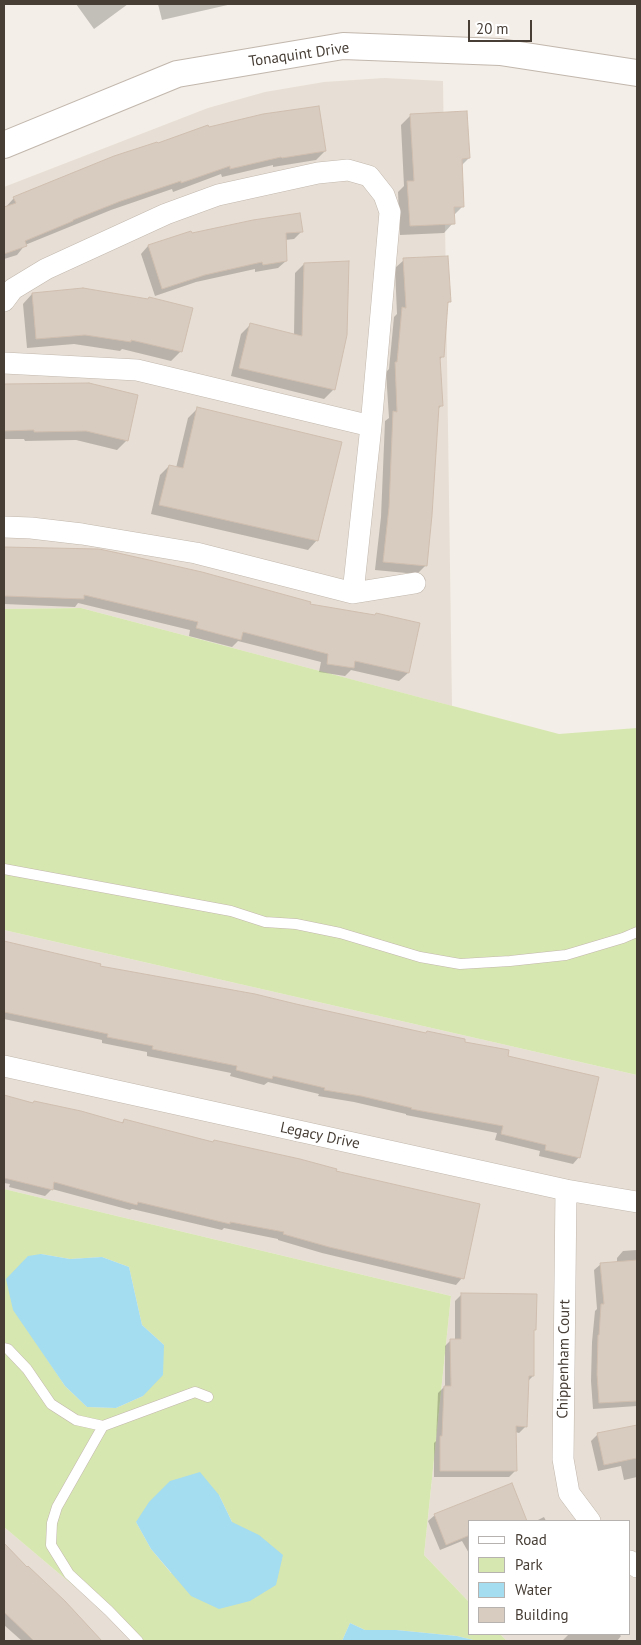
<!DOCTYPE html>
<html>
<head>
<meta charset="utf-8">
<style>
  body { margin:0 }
  #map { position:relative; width:641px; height:1645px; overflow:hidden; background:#f3eee7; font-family:"PT Sans",sans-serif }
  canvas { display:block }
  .frame { position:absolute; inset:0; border:5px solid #473e36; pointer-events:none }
  .legend { position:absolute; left:468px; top:1520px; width:162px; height:115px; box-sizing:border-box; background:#fff; border:1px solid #b5b2af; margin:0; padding:6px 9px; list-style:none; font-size:15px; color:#473e36 }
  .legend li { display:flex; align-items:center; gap:10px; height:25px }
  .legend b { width:25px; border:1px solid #b5b2af }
  .scale { position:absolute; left:468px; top:20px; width:64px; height:22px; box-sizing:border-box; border:2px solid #473e36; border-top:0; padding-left:6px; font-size:15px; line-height:18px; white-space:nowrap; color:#473e36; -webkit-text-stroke:4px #fff; paint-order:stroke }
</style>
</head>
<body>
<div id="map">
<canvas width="641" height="1645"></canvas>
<div class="frame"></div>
<ul class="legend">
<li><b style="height:6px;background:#fff"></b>Road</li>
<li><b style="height:14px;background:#d7e7b0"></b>Park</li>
<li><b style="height:14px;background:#a4dcf0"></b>Water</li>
<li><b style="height:14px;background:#d8cbc0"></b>Building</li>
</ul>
<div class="scale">20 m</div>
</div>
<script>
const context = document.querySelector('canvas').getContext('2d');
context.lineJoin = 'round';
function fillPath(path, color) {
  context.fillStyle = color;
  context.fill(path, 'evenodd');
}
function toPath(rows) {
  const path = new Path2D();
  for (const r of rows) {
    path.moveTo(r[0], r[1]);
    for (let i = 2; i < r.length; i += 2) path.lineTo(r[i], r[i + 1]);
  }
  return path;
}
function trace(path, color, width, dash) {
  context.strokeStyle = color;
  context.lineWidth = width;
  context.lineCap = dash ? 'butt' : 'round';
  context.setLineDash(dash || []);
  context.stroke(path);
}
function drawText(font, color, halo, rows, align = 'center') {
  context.font = font + ' "PT Sans",sans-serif';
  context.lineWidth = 5;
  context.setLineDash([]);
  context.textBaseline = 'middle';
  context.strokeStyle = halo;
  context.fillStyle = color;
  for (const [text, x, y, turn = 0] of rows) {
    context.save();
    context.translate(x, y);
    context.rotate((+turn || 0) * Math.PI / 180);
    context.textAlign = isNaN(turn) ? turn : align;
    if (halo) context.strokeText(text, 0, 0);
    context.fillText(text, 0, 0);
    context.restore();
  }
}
fillPath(toPath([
  [384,78,443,81,452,706,81,608,4,609,4,187,208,108,265,92,324,82],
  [4,930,637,1075,637,1641,507,1641,500,1634,630,1634,630,1521,470,1521,470,1603,424,1555,451,1296,4,1189],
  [4,1527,139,1641,4,1641]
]), '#e7dfd5');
fillPath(toPath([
  [81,608,559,734,637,728,637,1075,4,930,4,609],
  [4,1189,451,1296,424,1555,470,1603,470,1634,500,1634,507,1641,477,1641,457,1636,396,1630,365,1630,350,1623,342,1641,139,1641,4,1527],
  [41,1254,70,1259,102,1257,129,1267,142,1325,164,1345,143,1396,116,1408,87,1407,65,1386,31,1335],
  [219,1495,232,1522,171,1573,151,1549,136,1522]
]), '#d7e7b0');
fillPath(toPath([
  [41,1254,70,1259,102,1257,129,1267,142,1325,164,1345,163,1375,143,1396,116,1408,87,1407,65,1386,13,1310,6,1279,28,1256],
  [200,1472,219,1495,232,1522,259,1535,283,1555,276,1585,250,1601,219,1609,191,1596,151,1549,136,1522,149,1502,170,1481],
  [350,1623,365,1630,396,1630,457,1636,477,1641,342,1641]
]), '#a4dcf0');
fillPath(toPath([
  [76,4,128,4,94,29],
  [158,4,232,4,162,20],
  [410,116,469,158,461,166,463,206,453,216,453,223,444,233,400,235,398,192,404,186,401,125],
  [208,128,325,151,316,160,273,167,273,165,222,177,221,174,173,192,172,189,111,210,25,245,17,255,4,259,4,209,14,198,114,157],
  [190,232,191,235,301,232,294,239,285,240,286,261,278,268,255,272,255,269,196,282,155,296,141,254,148,246],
  [404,260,449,302,447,304,442,357,439,360,442,405,437,410,426,565,417,574,375,570,381,517,385,421,389,418,386,372,389,369,394,317,397,314,395,268],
  [304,264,333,390,324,399,231,376,241,334,250,325,294,335,295,273],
  [32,294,181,351,171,361,122,349,120,351,74,344,27,348,23,304],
  [89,385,127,440,117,450,76,440,25,441,24,439,4,439,4,386],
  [197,409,317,540,308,550,151,514,160,475,169,466,176,468,188,418],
  [4,548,42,548,309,605,408,673,399,681,351,670,345,676,319,672,321,662,238,641,232,647,189,636,190,630,78,603,75,607,4,604],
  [4,941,5,943,99,967,463,1043,507,1057,579,1157,573,1164,539,1156,540,1151,495,1140,497,1133,406,1115,406,1114,354,1102,318,1096,319,1094,268,1082,264,1085,230,1076,231,1073,147,1056,147,1052,102,1043,102,1040,4,1019],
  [4,1096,121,1124,124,1120,335,1172,462,1278,456,1285,322,1253,278,1240,278,1239,224,1228,222,1230,132,1209,130,1210,52,1189,45,1196,9,1187,10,1184,4,1183],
  [637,1250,637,1406,593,1409,591,1381,592,1342,595,1311,597,1309,594,1270,601,1264,617,1263,617,1258,623,1251],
  [462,1294,535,1329,532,1332,533,1376,527,1382,526,1426,519,1433,515,1432,515,1471,509,1477,434,1477,434,1443,436,1441,438,1393,445,1386,445,1346,451,1340,455,1340,455,1301],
  [637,1426,637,1477,624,1480,621,1466,598,1471,591,1441,598,1434],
  [511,1485,526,1521,470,1521,470,1555,462,1541,440,1550,428,1521,435,1515],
  [544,1517,546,1521,536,1521],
  [4,1545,27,1569,64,1602,100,1641,22,1641,4,1625],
  [569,1634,619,1634,621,1636,617,1641,562,1641]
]), '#0003');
const building = toPath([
  [319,106,326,151,282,158,281,157,230,169,230,166,181,183,181,181,121,201,73,220,73,221,25,241,27,246,4,254,4,207,16,203,13,197,114,156,157,142,158,143,208,125,209,127,263,114,319,106],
  [467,111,470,158,462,159,464,207,454,207,455,224,410,226,407,181,414,181,410,114,467,111],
  [300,213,303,232,286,233,287,261,263,265,262,262,205,275,162,289,148,245,191,231,192,233,253,220,300,213],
  [448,256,451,302,448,302,444,357,440,357,443,406,439,406,432,515,427,566,383,562,389,507,393,411,397,412,395,362,397,362,402,307,406,308,403,258,448,256],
  [349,261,347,335,335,390,239,368,250,323,302,336,304,263,349,261],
  [83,288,148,299,149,297,193,308,182,352,131,340,131,342,85,335,36,339,32,293,83,288],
  [89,383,138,395,128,441,86,431,34,432,34,430,4,431,4,384,89,383],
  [197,407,342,442,318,541,159,505,169,465,183,468,197,407],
  [4,547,99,549,118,553,202,572,311,602,310,604,375,615,376,613,420,623,409,673,355,661,354,668,327,664,328,654,243,632,241,640,196,628,198,622,84,595,84,599,4,596,4,547],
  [4,941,101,964,100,966,255,994,296,1004,426,1033,427,1031,465,1039,465,1042,509,1050,508,1056,599,1077,580,1158,545,1150,546,1145,501,1134,503,1126,411,1109,412,1108,361,1096,324,1090,325,1088,273,1076,272,1079,236,1070,237,1066,152,1049,153,1046,107,1037,108,1034,4,1012,4,941],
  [4,1095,33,1103,34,1101,81,1111,123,1123,124,1119,213,1142,214,1140,300,1159,337,1169,336,1171,480,1204,464,1279,329,1247,283,1234,284,1232,230,1222,230,1224,138,1202,137,1205,54,1182,53,1190,4,1178,4,1095],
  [637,1260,637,1401,599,1403,597,1374,598,1335,599,1335,601,1304,604,1304,600,1263,637,1260],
  [461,1293,537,1294,536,1330,534,1330,534,1376,529,1376,527,1427,516,1426,517,1471,440,1471,440,1436,442,1436,444,1386,451,1386,450,1339,461,1339,461,1293],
  [637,1425,637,1458,604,1465,597,1433,637,1425],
  [512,1483,527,1521,470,1521,470,1535,446,1545,434,1514,512,1483],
  [4,1543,27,1567,28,1566,65,1601,102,1641,34,1641,4,1612,4,1543]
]);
fillPath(building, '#d8cbc0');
trace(building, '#d0bfb0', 1);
const service = toPath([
  [4,869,231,911,265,922,296,924,340,933,420,957,460,964,510,961,566,955,623,938,637,932],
  [4,1348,8,1349,27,1369,51,1404,76,1420,103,1426,195,1392,208,1397],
  [103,1426,57,1507,52,1523,51,1545,69,1574,109,1611,138,1641]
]);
const minor = toPath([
  [4,301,13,289,46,269,166,214,218,195,318,173,348,170,369,176,384,195,390,212,371,426,353,593],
  [4,363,137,370,371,426],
  [4,527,31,528,82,534,196,553,353,593,415,583],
  [4,1066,566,1190,637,1202],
  [566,1190,563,1459,569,1493,590,1521],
  [630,1561,637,1567]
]);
const tertiary = toPath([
  [4,145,177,74,343,46,500,52,637,73]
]);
trace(service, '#c2b7ad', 11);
trace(minor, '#c2b7ad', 22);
trace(tertiary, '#c2b7ad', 28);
trace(service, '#fff', 10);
trace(minor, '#fff', 21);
trace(tertiary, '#fff', 26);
drawText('15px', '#473e36', '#fff', [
  ["Tonaquint Drive",299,55,-8],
  ["Legacy Drive",320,1136,12],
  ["Chippenham Court",564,1359,-89]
]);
</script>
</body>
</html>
